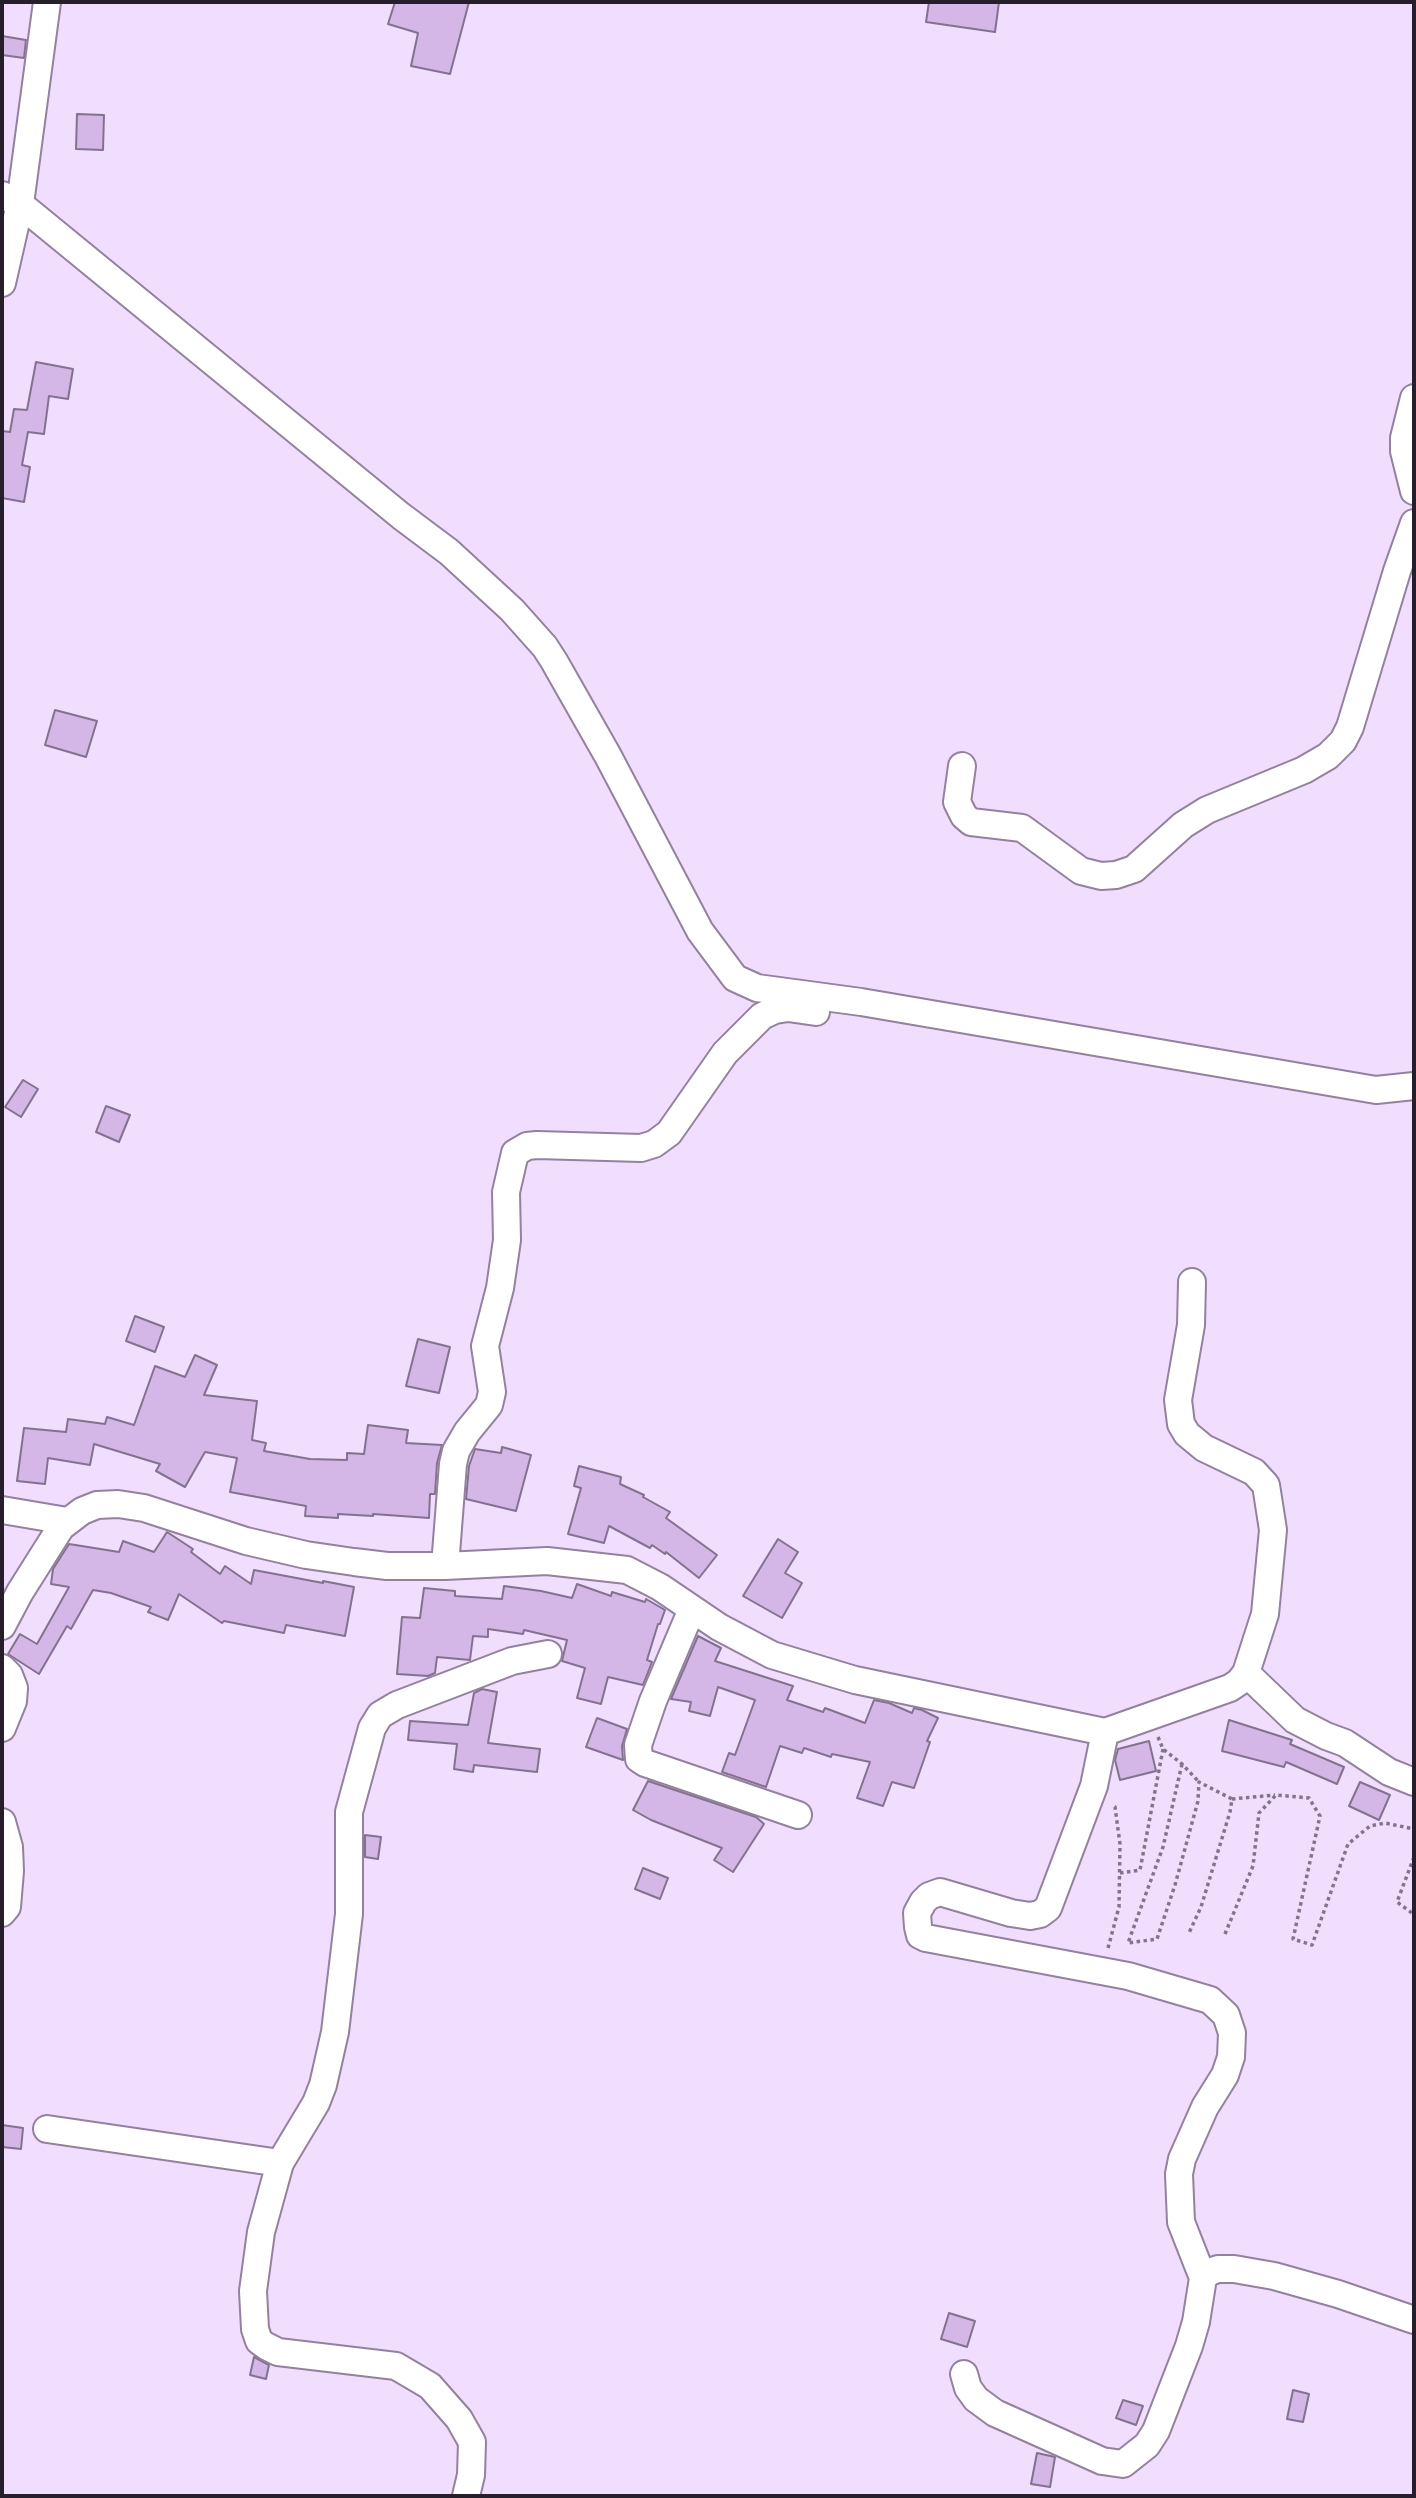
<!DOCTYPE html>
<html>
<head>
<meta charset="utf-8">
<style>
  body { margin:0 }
  #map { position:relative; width:1416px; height:2498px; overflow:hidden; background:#f1ddfe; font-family:"Archivo Narrow",sans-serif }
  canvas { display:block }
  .frame { position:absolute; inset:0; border:4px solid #261f2b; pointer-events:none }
</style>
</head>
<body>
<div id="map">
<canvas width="1416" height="2498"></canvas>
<div class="frame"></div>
</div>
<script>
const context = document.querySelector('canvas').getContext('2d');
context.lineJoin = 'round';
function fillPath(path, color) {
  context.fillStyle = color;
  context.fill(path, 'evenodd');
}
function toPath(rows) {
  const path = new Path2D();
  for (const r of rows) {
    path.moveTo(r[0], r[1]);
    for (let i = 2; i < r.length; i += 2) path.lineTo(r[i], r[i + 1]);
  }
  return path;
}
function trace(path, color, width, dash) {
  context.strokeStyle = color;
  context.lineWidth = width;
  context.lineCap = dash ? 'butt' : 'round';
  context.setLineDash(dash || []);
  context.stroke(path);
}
const building = toPath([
  [395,2,469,2,450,74,411,66,418,33,388,24,395,2],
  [929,2,999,2,995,32,926,22,929,2],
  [2,36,26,40,24,58,2,55,2,36],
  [77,114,104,115,103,150,76,149,77,114],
  [36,362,73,369,68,399,49,396,44,434,28,432,22,465,30,467,24,502,2,498,2,431,10,432,14,409,27,410,36,362],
  [55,710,97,721,86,757,45,745,55,710],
  [23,1080,38,1089,21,1117,5,1107,23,1080],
  [106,1106,130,1115,119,1142,96,1132,106,1106],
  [135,1316,164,1327,155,1352,126,1341,135,1316],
  [418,1339,450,1347,439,1393,406,1386,418,1339],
  [195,1355,217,1365,204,1395,257,1401,252,1440,266,1443,264,1451,310,1459,347,1460,347,1453,364,1454,368,1425,408,1430,406,1443,442,1445,437,1463,435,1494,430,1494,429,1518,373,1514,373,1516,338,1514,338,1518,305,1516,306,1506,230,1492,237,1458,205,1452,185,1487,156,1471,160,1464,94,1444,90,1465,48,1458,45,1484,17,1481,24,1428,66,1432,68,1419,105,1424,107,1417,134,1425,155,1366,185,1377,195,1355],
  [502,1447,531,1455,516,1511,466,1499,469,1466,475,1449,501,1453,502,1447],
  [579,1466,621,1477,620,1484,644,1495,643,1497,670,1512,666,1518,717,1555,699,1578,666,1552,665,1554,652,1545,650,1548,609,1526,604,1543,568,1534,581,1488,574,1486,579,1466],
  [167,1532,193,1549,191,1552,220,1574,225,1566,251,1584,254,1570,323,1583,323,1581,354,1587,345,1636,286,1625,284,1633,224,1621,222,1623,179,1594,168,1620,148,1612,151,1607,111,1593,93,1590,71,1629,67,1626,39,1674,8,1654,20,1634,37,1644,69,1587,51,1584,53,1569,69,1544,119,1552,123,1541,154,1552,167,1532],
  [778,1539,798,1552,785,1573,802,1583,782,1618,743,1596,778,1539],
  [577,1584,611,1596,612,1592,645,1602,646,1599,665,1610,660,1624,658,1624,647,1660,652,1662,643,1685,608,1677,601,1704,577,1698,585,1668,562,1661,567,1640,524,1630,523,1634,488,1629,488,1637,473,1636,470,1660,437,1657,435,1673,428,1676,397,1674,402,1617,420,1618,424,1588,455,1591,455,1596,502,1599,504,1586,541,1591,572,1598,577,1584],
  [698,1636,721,1648,715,1661,793,1686,787,1700,823,1712,825,1708,865,1723,874,1700,889,1703,912,1713,914,1708,922,1710,938,1718,927,1741,930,1742,914,1788,892,1782,883,1806,857,1798,870,1762,832,1754,831,1757,804,1748,802,1753,780,1746,766,1787,722,1772,729,1753,735,1755,755,1700,718,1687,710,1716,689,1711,691,1702,671,1699,698,1636],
  [482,1689,497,1692,488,1743,540,1749,537,1772,474,1765,473,1772,454,1769,457,1744,408,1740,410,1721,468,1725,474,1693,482,1689],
  [597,1718,627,1729,622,1746,623,1760,586,1747,597,1718],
  [1229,1720,1292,1740,1290,1744,1344,1767,1337,1784,1286,1762,1284,1767,1222,1751,1229,1720],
  [1149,1741,1156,1771,1120,1780,1115,1760,1118,1749,1149,1741],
  [648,1781,756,1817,764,1824,733,1872,714,1860,722,1848,651,1820,633,1810,648,1781],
  [1360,1782,1390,1795,1379,1820,1349,1806,1360,1782],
  [365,1835,381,1837,378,1859,365,1857,365,1835],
  [643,1868,668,1878,660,1899,635,1889,643,1868],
  [2,2125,23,2128,21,2149,2,2147,2,2125],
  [949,2313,975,2321,967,2347,941,2339,949,2313],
  [254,2357,269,2365,266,2379,250,2375,254,2357],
  [1293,2390,1309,2394,1303,2422,1287,2419,1293,2390],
  [1123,2400,1143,2406,1136,2425,1116,2418,1123,2400],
  [1037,2453,1055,2457,1050,2487,1031,2484,1037,2453]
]);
fillPath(building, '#d4b7e7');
trace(building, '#83728f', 2);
const street = toPath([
  [2,195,20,204,401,516,449,552,512,610,545,647,554,661,608,756,700,931,735,978,757,988,861,1002,1376,1090,1414,1086],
  [2,283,20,204,47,2],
  [1414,398,1404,438,1404,451,1414,491],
  [962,766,957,802,964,816,971,822,1022,828,1081,871,1101,876,1116,875,1134,869,1183,825,1207,810,1304,770,1328,756,1343,741,1350,727,1397,571,1414,523],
  [2,1510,67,1521],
  [445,1566,453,1464,456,1451,467,1432,489,1405,492,1392,485,1346,500,1288,507,1240,506,1192,515,1153,527,1146,537,1145,641,1148,654,1144,669,1133,725,1053,762,1016,775,1010,788,1008,816,1012],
  [692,1609,653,1701,638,1745,639,1759,645,1763,798,1815],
  [2,1626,20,1592,61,1527,82,1511,97,1505,118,1504,144,1508,246,1541,306,1555,354,1562,387,1566,445,1566,547,1561,627,1570,660,1587,719,1627,772,1655,855,1680,1105,1732,1230,1688,1239,1682,1246,1673,1265,1614,1273,1530,1266,1485,1254,1472,1204,1448,1187,1434,1181,1424,1178,1400,1191,1325,1192,1282],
  [2,1668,9,1675,14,1688,13,1701,2,1728],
  [1246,1673,1295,1720,1326,1736,1345,1743,1389,1772,1414,1782],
  [1105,1732,1094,1786,1048,1908,1040,1914,1030,1916,1011,1913,940,1892,929,1896,923,1902,917,1913,918,1927,920,1935,926,1938,1128,1976,1210,2000,1226,2015,1232,2033,1231,2057,1225,2075,1205,2107,1182,2159,1179,2174,1181,2222,1203,2278],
  [2,1822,9,1847,10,1871,7,1907,2,1913],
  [47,2129,280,2163],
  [964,2374,968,2388,976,2399,995,2413,1102,2461,1123,2464,1147,2445,1156,2431,1189,2346,1196,2322,1203,2278,1209,2272,1218,2269,1234,2269,1274,2276,1338,2294,1414,2320],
  [466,2496,471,2475,472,2442,459,2419,430,2386,396,2366,278,2352,266,2346,259,2341,255,2329,253,2291,261,2232,280,2163,316,2103,323,2085,335,2032,349,1914,349,1812,372,1728,380,1715,397,1705,512,1661,548,1654]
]);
trace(street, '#93819e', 30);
trace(toPath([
  [1158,1737,1163,1749,1182,1764,1199,1782],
  [1182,1764,1163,1847,1128,1943,1157,1939,1175,1885,1198,1801,1199,1782,1232,1799,1230,1812,1201,1907,1188,1935],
  [1232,1799,1275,1795],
  [1414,1857,1397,1902,1412,1913,1414,1908],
  [1120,1873,1140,1870,1163,1749],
  [1225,1934,1253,1866,1259,1813,1276,1795,1309,1798,1320,1816,1293,1939,1312,1945,1348,1844,1370,1826,1385,1823,1414,1829],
  [1108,1948,1119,1907,1120,1844,1115,1807,1113,1806]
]), '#81758a', 3.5, [3.5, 3.5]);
trace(street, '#fff', 26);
</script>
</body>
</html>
